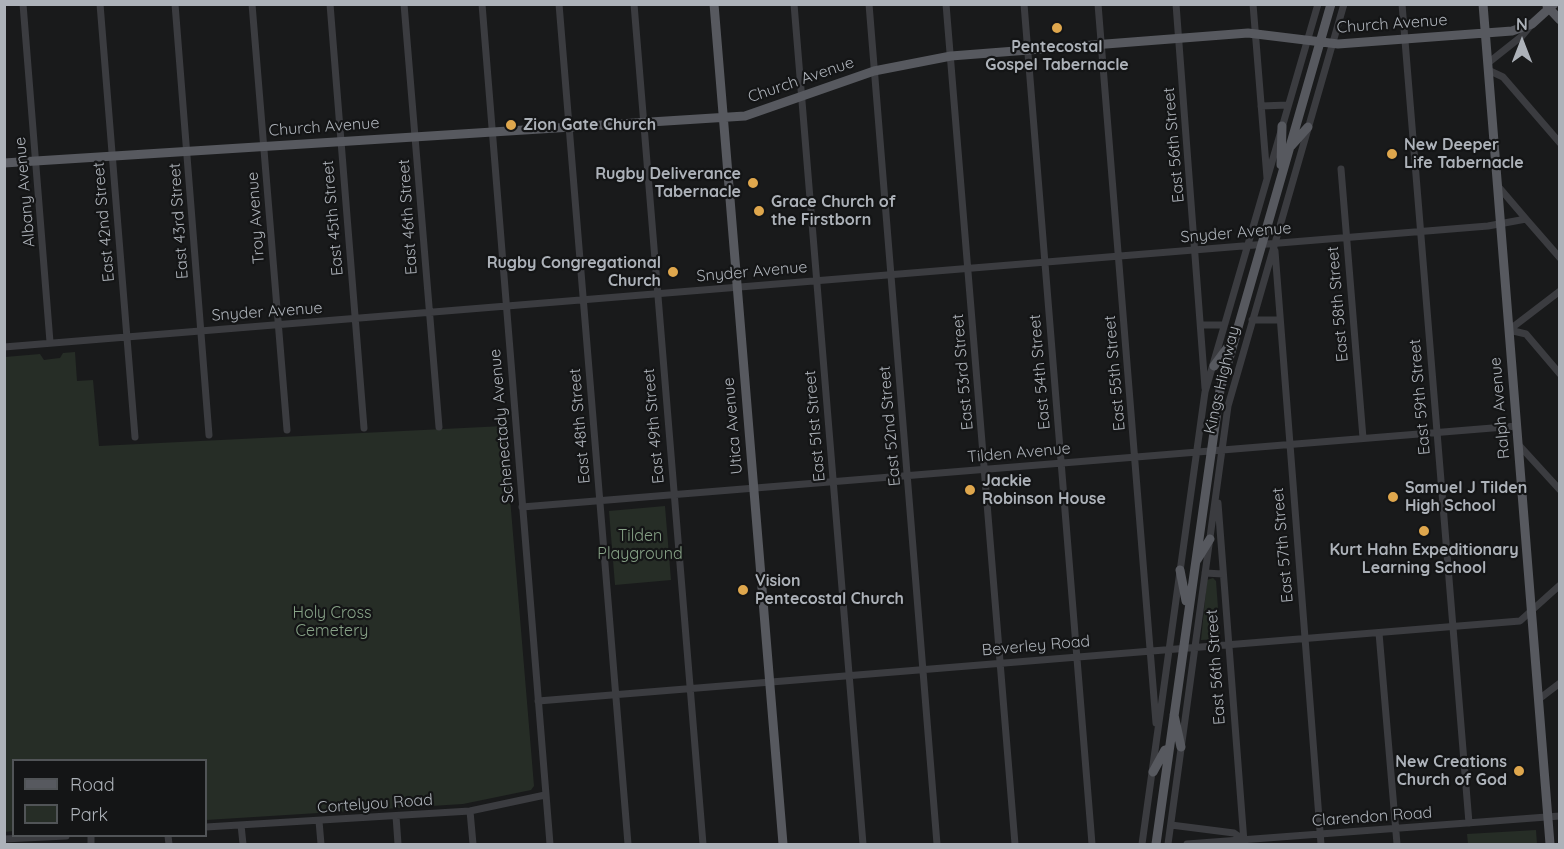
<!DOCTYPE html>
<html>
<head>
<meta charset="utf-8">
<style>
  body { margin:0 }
  #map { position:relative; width:1564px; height:849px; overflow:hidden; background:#191a1b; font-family:Quicksand,sans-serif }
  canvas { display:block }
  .frame { position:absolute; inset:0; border:6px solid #adb2b9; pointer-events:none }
  .legend { position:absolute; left:12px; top:759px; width:195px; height:78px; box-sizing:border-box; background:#141516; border:2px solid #515457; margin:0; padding:8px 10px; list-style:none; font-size:18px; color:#adb2b9 }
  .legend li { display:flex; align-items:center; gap:12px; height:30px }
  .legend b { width:30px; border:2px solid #515457 }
  .north { position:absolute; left:1492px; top:12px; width:60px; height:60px; -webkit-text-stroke:4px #141516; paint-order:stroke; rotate:0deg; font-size:16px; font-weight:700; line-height:24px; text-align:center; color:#adb2b9 }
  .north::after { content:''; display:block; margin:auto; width:21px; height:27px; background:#adb2b9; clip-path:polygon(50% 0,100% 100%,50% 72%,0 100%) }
</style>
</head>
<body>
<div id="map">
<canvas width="1564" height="849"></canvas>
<div class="frame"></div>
<ul class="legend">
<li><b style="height:8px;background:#57595f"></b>Road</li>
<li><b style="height:16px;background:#262d26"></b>Park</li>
</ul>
<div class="north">N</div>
</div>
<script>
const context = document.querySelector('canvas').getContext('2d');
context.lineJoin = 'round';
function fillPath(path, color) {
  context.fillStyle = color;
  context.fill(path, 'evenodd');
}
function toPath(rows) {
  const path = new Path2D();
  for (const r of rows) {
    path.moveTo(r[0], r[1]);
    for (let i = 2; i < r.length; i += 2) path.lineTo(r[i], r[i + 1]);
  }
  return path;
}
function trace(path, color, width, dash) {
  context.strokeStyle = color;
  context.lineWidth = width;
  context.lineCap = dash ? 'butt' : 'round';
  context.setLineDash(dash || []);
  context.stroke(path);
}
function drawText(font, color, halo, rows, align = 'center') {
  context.font = font + ' Quicksand,sans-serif';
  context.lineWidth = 4.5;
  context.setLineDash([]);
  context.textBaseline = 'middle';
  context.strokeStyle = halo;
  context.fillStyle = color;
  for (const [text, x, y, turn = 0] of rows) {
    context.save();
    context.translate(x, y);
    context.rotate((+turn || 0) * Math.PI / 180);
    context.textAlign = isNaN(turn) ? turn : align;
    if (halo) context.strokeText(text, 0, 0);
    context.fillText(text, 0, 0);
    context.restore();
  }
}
fillPath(toPath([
  [75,352,77,381,93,380,99,446,504,426,534,786,531,790,463,804,206,820,206,760,14,760,13,831,5,832,5,357,40,354,44,360,51,359,60,358,63,353],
  [665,506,671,580,615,585,609,511],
  [1213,578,1216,581,1220,635,1217,639,1201,640,1207,580],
  [1536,830,1537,844,1468,844,1467,834]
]), '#262d26');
trace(toPath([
  [23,4,50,342],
  [100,4,135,437],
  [175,4,209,435],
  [252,4,287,430],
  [330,4,364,428],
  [404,4,439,427],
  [482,4,550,844],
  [559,4,628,844],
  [634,4,703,844],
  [794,4,863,844],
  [869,4,937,844],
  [946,4,1015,844],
  [1024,4,1092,844],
  [1098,4,1156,723],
  [1176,4,1205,388],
  [1253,4,1267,178],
  [1402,4,1469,823],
  [1488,63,1522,36,1532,24],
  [1488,70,1503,77,1560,143],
  [1261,106,1288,105],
  [1341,169,1363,438],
  [1497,185,1526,219],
  [1275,251,1321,844],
  [1252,320,1279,320],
  [1201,325,1224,325],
  [1509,330,1526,334,1560,374],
  [1509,330,1560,291],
  [4,347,1488,226,1526,219,1560,258],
  [1518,444,1560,490],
  [1218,503,1244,842],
  [522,507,1517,426],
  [1205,573,1223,574],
  [1379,633,1397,844],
  [1539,699,1560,683],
  [538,701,1520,621,1560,585],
  [470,811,473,844],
  [396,816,398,844],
  [319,821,321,844],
  [241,825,243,844],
  [1171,825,1234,833,1244,840],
  [206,827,470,811,545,795],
  [91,836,91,844],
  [168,836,169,844],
  [4,839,66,836],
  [1142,844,1205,392,1318,4],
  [1168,844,1228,406,1344,4],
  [1187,844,1560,816]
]), '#3b3c40', 7);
trace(toPath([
  [714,4,783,844],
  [1483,4,1550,844],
  [1547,6,1560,20],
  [1291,146,1308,127],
  [4,163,745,116,874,71,951,56,1248,33,1338,44,1512,31,1532,24,1554,4],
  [1281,165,1282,126],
  [1214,366,1231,343],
  [1197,560,1210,539],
  [1180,570,1186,601],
  [1174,715,1181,747],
  [1153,772,1165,750],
  [1156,844,1220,390,1331,4]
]), '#57595f', 9);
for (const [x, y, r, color] of [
  [1057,28,6,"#dfa74d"],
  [511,125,6,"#dfa74d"],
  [1392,154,6,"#dfa74d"],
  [753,183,6,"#dfa74d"],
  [759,211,6,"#dfa74d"],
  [673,272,6,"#dfa74d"],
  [970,490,6,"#dfa74d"],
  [1393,497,6,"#dfa74d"],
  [1424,531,6,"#dfa74d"],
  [743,590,6,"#dfa74d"],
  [1519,771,6,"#dfa74d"]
]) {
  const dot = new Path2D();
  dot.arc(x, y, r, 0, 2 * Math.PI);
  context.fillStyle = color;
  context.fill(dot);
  trace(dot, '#141516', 2);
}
drawText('16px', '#adb2b9', '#141516', [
  ["Church Avenue",1392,24,-4],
  ["Church Avenue",801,80,-19],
  ["Church Avenue",324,127,-4],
  ["East 56th Street",1174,145,-95],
  ["Albany Avenue",25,192,-95],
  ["East 46th Street",408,217,-94],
  ["Troy Avenue",256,218,-94],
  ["East 45th Street",333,218,-95],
  ["East 43rd Street",179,221,-94],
  ["East 42nd Street",104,222,-95],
  ["Snyder Avenue",1236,233,-5],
  ["Snyder Avenue",752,272,-5],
  ["East 58th Street",1338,304,-95],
  ["Snyder Avenue",267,312,-4],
  ["East 53rd Street",963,372,-95],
  ["East 54th Street",1040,372,-95],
  ["East 55th Street",1115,373,-95],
  ["Kings Highway",1222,380,-77],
  ["East 59th Street",1420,397,-95],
  ["Ralph Avenue",1500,408,-95],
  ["Schenectady Avenue",502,426,-95],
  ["East 48th Street",580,426,-95],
  ["East 49th Street",654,426,-95],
  ["Utica Avenue",733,426,-95],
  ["East 51st Street",815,426,-95],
  ["East 52nd Street",890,426,-95],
  ["Tilden Avenue",1019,453,-5],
  ["East 57th Street",1283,545,-95],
  ["Beverley Road",1036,646,-5],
  ["East 56th Street",1216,667,-94],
  ["Cortelyou Road",375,804,-4],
  ["Clarendon Road",1372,817,-4]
]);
drawText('bold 16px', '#adb2b9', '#141516', [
  ["Pentecostal",1057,47,"center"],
  ["Gospel Tabernacle",1057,65,"center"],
  ["Zion Gate Church",523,125],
  ["New Deeper",1404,145],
  ["Life Tabernacle",1404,163],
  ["Rugby Deliverance",741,174,"right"],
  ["Tabernacle",741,192,"right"],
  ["Grace Church of",771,202],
  ["the Firstborn",771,220],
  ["Rugby Congregational",661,263,"right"],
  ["Church",661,281,"right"],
  ["Jackie",982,481],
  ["Robinson House",982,499],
  ["Samuel J Tilden",1405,488],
  ["High School",1405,506],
  ["Kurt Hahn Expeditionary",1424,550,"center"],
  ["Learning School",1424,568,"center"],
  ["Vision",755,581],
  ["Pentecostal Church",755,599],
  ["New Creations",1507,762,"right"],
  ["Church of God",1507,780,"right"]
], 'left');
drawText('16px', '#87a287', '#141516', [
  ["Tilden",640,536],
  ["Playground",640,554],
  ["Holy Cross",332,613],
  ["Cemetery",332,631]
]);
</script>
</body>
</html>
